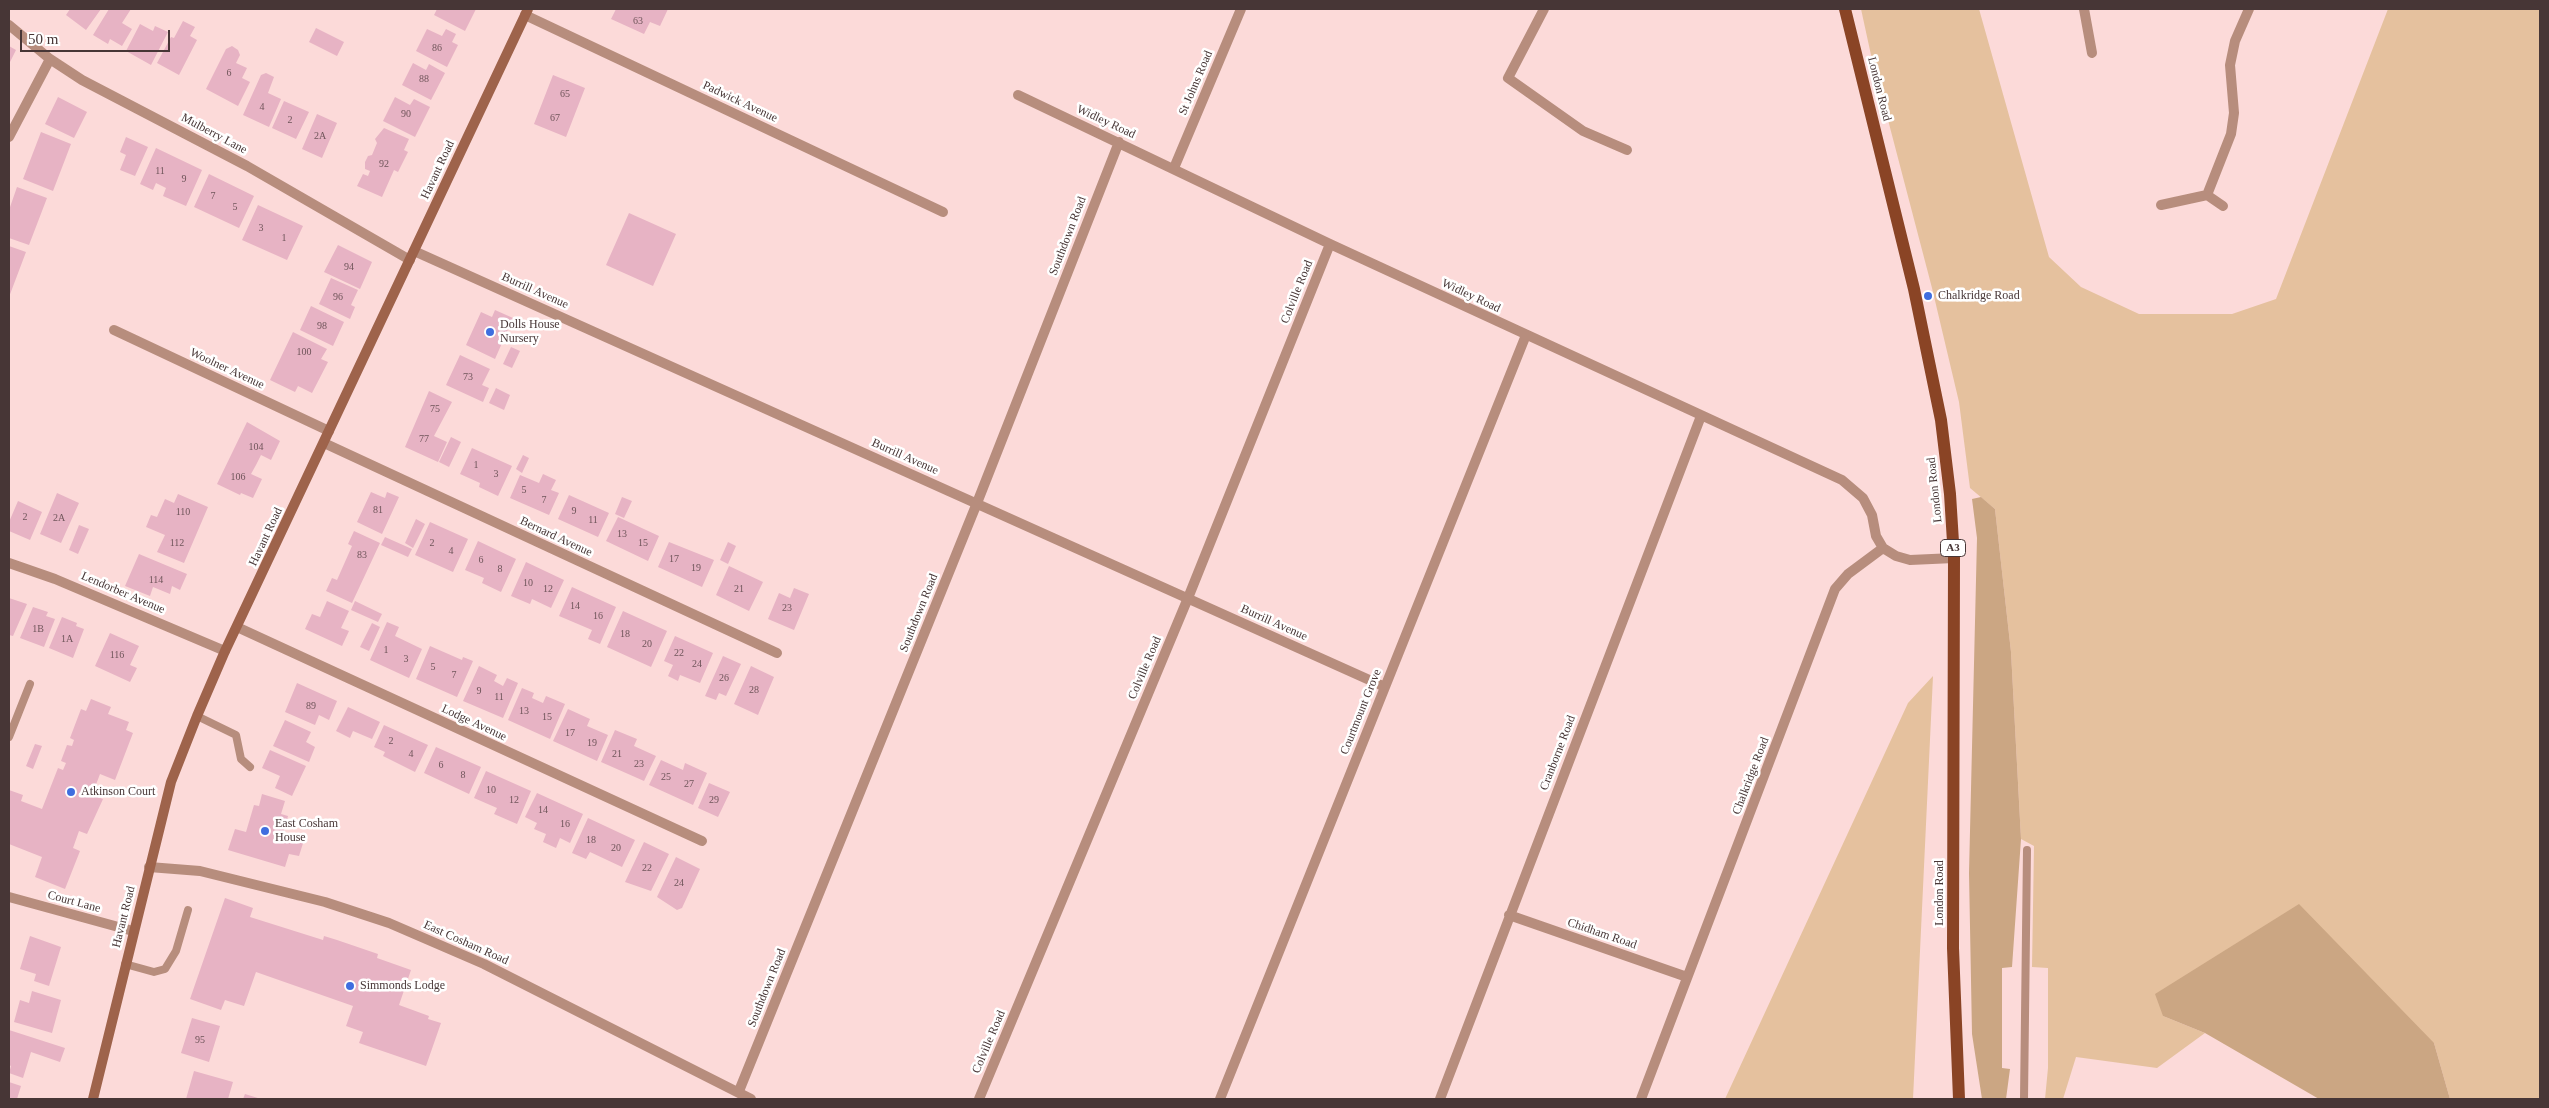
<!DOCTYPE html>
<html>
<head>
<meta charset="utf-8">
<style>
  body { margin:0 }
  #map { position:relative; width:2549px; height:1108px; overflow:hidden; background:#fcdad9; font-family:Georgia,serif }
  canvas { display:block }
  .frame { position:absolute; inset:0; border:10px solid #473636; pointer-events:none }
  .scale { position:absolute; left:20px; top:30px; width:150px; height:22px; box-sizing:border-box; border:2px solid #473636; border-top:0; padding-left:6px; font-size:15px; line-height:18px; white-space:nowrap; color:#473636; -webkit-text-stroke:4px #fff; paint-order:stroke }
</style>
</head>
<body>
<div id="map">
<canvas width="2549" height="1108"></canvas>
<div class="frame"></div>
<div class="scale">50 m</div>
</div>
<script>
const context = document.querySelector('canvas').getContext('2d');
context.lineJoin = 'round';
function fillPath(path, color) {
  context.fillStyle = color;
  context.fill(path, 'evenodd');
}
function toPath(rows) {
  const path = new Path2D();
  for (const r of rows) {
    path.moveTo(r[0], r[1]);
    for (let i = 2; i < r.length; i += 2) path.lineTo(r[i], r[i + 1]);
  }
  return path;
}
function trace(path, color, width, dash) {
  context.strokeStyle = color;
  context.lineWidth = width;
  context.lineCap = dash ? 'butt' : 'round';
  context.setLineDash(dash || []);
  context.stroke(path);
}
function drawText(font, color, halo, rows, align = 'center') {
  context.font = font + ' Georgia,serif';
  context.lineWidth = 5;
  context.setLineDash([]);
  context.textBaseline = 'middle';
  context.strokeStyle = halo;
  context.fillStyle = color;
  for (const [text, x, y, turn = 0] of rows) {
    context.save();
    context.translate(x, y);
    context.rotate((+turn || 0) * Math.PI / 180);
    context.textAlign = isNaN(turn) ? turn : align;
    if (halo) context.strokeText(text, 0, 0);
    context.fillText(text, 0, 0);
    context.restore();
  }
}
fillPath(toPath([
  [1861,9,1979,9,2049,257,2081,287,2139,314,2232,314,2276,299,2388,9,2540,9,2540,1099,2450,1099,2434,1043,2163,1016,2205,1033,2157,1068,2076,1057,2063,1099,2045,1099,2048,1068,2048,968,2032,967,2034,846,2021,839,2011,652,1995,509,1970,488,1959,402,1932,288,1871,55],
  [1933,676,1913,1099,1725,1099,1908,703]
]), '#e5c19e');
fillPath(toPath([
  [1981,497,1995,509,2011,652,2021,839,2012,967,2002,968,2002,1068,2010,1069,2006,1099,1982,1099,1972,1034,1969,873,1977,538,1972,499],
  [2299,904,2434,1043,2450,1099,2319,1099,2205,1033,2163,1016,2155,994]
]), '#cba683');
fillPath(toPath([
  [70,9,101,9,86,30,66,15],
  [109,9,131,9,122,23,132,29,122,46,110,39,108,44,93,35],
  [437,9,476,9,465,31,434,15],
  [616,9,668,9,660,26,650,22,644,34,611,19],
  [183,21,195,27,190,36,197,40,179,75,157,63,171,37,174,38],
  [140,24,153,31,155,26,168,32,151,65,126,51],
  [316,28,344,42,337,56,309,42],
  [427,29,442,36,446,29,456,34,452,42,458,45,447,67,416,51],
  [9,46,16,50,9,64],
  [232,46,238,50,240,55,236,63,247,68,242,78,250,82,238,106,206,89,226,49],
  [413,63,426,70,429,64,445,73,431,100,402,85],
  [266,73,274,77,268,93,281,99,269,127,243,115,261,75],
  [553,75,585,88,566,137,534,124],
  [58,97,87,112,74,138,45,124],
  [395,97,410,105,414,99,430,107,415,137,383,121],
  [284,101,309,112,296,139,272,128],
  [317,114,337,123,322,158,302,149],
  [384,128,409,139,404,150,408,152,398,172,394,170,382,197,357,186,363,174,368,176,370,171,365,169,365,162,368,156,372,155,377,143,375,139],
  [41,132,71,144,53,191,23,179],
  [126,137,148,147,135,176,120,170,126,155,120,152],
  [156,148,202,170,186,206,163,196,166,188,156,183,153,190,140,184],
  [209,174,254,196,239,228,194,207],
  [17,187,47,198,29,245,9,238,9,210],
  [258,205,303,226,287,260,242,240],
  [629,213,676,234,653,286,606,265],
  [338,245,372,262,360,289,324,272],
  [9,246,26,252,9,297],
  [331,278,358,290,351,305,355,307,350,319,319,304],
  [311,306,344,322,333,346,300,330],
  [495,310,513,318,495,359,466,345,481,312,492,317],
  [293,332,327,349,321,359,328,362,312,393,298,386,295,392,270,380],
  [511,347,520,351,512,368,503,364],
  [460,355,490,369,482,385,489,388,483,402,446,385],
  [496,388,510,395,504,410,489,403],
  [429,391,452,402,434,436,447,442,438,462,405,447],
  [247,422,280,441,271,460,261,455,256,465,251,474,262,479,253,498,241,493,240,495,217,484],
  [451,437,461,442,449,467,439,462],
  [472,448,512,466,498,496,479,487,480,483,460,474],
  [523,455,529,458,522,473,516,469],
  [543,474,556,480,551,490,559,493,549,515,510,498,520,475,539,483],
  [371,492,385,498,387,492,399,497,382,534,357,522],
  [57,493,79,503,61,543,40,534],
  [178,494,208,507,184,563,157,552,165,535,146,527,151,515,157,517,165,499,174,503],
  [569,495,609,513,598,537,558,519],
  [622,497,632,501,624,518,615,514],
  [18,501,42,512,30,540,9,531,9,522],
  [618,517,659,536,648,561,606,541],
  [416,519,425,524,413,548,405,543],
  [430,522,468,539,453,572,415,555],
  [79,525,89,529,78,554,69,550],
  [354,531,380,543,352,603,326,591,332,578,337,580,352,546,348,544],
  [385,537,412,549,408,557,381,545],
  [478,541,516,559,501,592,482,583,484,578,465,570],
  [669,542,714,560,702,587,658,567],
  [728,542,736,546,728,564,720,560],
  [139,554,187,574,180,590,172,586,170,594,153,587,150,596,125,586],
  [526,562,564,580,551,608,532,599,530,604,511,596],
  [729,566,763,582,749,611,716,595],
  [572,587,616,607,600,644,588,639,592,630,559,616],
  [794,588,809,594,794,630,768,619,779,593,790,598],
  [9,598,27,604,13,636,9,635],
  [327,601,349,611,341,628,349,631,342,646,305,629,312,614,320,617],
  [355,601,382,614,378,622,351,610],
  [33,607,48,612,46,616,55,619,44,647,20,638],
  [623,611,667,631,651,667,607,647],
  [62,617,77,623,76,626,84,629,73,658,49,648],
  [387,622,399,627,395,636,422,649,409,678,370,660],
  [372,623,380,627,369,651,360,647],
  [110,633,139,646,130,665,137,668,130,682,95,666],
  [675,636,713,653,700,683,680,675,678,681,668,676,673,665,664,661],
  [430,646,462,660,463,657,473,661,457,697,416,679],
  [723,656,741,664,726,696,719,693,716,700,705,696],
  [479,666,497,675,494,681,503,686,507,678,518,683,503,718,463,701],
  [751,666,774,677,758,715,734,704],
  [297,683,337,701,329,720,319,715,315,725,285,712],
  [522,688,534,693,532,698,543,703,546,696,565,704,550,739,508,720],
  [91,699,111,707,108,714,129,722,126,730,133,733,115,780,100,774,92,795,103,799,87,834,79,831,73,848,80,851,65,889,35,877,42,857,9,844,9,790,23,795,21,801,42,809,58,768,63,770,66,763,61,761,67,745,72,746,74,740,70,738,81,709,86,711],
  [348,707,380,722,372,739,353,731,350,738,336,731],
  [568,709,590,719,587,726,608,735,597,761,553,741],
  [285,720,311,732,306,742,315,747,309,762,273,746],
  [384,725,428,745,415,772,383,756,385,752,374,747],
  [615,730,637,739,634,746,656,756,644,781,601,762],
  [35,744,42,746,33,769,26,766],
  [436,747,481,767,469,794,424,773],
  [270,750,306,766,292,796,275,788,280,776,262,768],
  [661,760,683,770,685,763,707,773,693,805,649,785],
  [486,771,531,791,517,824,494,814,497,808,474,798],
  [709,783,730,792,718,817,698,808],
  [537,793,583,814,570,843,560,838,556,848,543,842,546,834,534,829,537,823,525,817],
  [262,794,285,801,281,814,288,816,282,837,304,840,299,856,289,854,285,867,228,850,235,829,246,832,254,805,259,806],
  [588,818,635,840,622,867,590,852,586,859,572,853],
  [644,842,669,854,651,891,625,882],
  [676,857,700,869,682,908,677,910,657,897],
  [225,898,253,908,250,917,323,940,324,936,337,940,378,954,377,958,411,970,399,1005,429,1016,428,1019,441,1023,426,1066,359,1043,363,1032,346,1026,353,1006,256,972,244,1006,225,1000,221,1010,190,999],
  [30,936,61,947,49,986,34,981,36,974,20,969],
  [32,991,61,1000,52,1033,14,1022,20,1000,29,1003],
  [192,1018,220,1026,209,1062,181,1053],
  [9,1030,65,1048,60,1062,31,1052,23,1078,9,1073,11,1066,9,1065],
  [194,1071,233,1082,228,1099,186,1099],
  [9,1082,21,1086,17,1099,9,1099],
  [245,1094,261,1099,243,1099]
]), '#e7b3c4');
trace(toPath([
  [197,716,236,735,241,759,250,767],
  [9,737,30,684],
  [125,964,154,972,165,969,176,951,188,910],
  [2024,1099,2027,850]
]), '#b78d7d', 8);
trace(toPath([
  [1544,9,1508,78,1583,131,1627,150],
  [2084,9,2092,53],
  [525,15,943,212],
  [9,25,50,59,82,80,247,166,410,260],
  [1018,95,1330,244,1842,480,1863,498,1872,515,1876,536,1883,548],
  [9,137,50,59],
  [1174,168,1241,9],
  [2207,195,2223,206],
  [2161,205,2207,195,2231,134,2234,113,2230,65,2235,41,2249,9],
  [414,251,1385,687],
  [114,330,329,431],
  [324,443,777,653],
  [9,563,55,579,225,651],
  [237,627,702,841],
  [149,867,200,871,325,902,389,923,484,964,751,1099],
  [9,897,133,931],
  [1509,915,1687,977],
  [739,1091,977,503,1119,142],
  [979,1099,1188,598,1330,244],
  [1220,1099,1526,335],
  [1440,1099,1701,416],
  [1641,1099,1835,589,1848,574,1883,548,1896,556,1910,560,1954,558]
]), '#b78d7d', 10);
trace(toPath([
  [93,1099,171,782,197,716,225,651,528,9]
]), '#9e634b', 10);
trace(toPath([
  [1845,9,1914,289,1941,420,1950,494,1954,558,1953,948,1959,1099]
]), '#8a4425', 12);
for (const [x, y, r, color] of [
  [1928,296,5,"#3f6edf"],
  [490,332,5,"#3f6edf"],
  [71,792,5,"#3f6edf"],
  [265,831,5,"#3f6edf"],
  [350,986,5,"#3f6edf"]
]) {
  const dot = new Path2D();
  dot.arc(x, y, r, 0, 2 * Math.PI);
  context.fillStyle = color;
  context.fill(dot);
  trace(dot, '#fff', 2);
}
drawText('10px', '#6f555a', null, [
  ["63",638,21],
  ["86",437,48],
  ["6",229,73],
  ["88",424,79],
  ["65",565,94],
  ["4",262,107],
  ["90",406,114],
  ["67",555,118],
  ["2",290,120],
  ["2A",320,136],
  ["92",384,164],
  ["11",160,171],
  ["9",184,179],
  ["7",213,196],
  ["5",235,207],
  ["3",261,228],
  ["1",284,238],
  ["94",349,267],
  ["96",338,297],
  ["98",322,326],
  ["100",304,352],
  ["73",468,377],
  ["75",435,409],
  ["77",424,439],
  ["104",256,447],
  ["1",476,465],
  ["3",496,474],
  ["106",238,477],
  ["5",524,490],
  ["7",544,500],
  ["81",378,510],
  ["9",574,511],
  ["110",183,512],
  ["2",25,517],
  ["2A",59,518],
  ["11",593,520],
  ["13",622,534],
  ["112",177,543],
  ["2",432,543],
  ["15",643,543],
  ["4",451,551],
  ["83",362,555],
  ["17",674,559],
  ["6",481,560],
  ["19",696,568],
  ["8",500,569],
  ["114",156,580],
  ["10",528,583],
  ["12",548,589],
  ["21",739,589],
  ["14",575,606],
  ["23",787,608],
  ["16",598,616],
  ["1B",38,629],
  ["18",625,634],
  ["1A",67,639],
  ["20",647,644],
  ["1",386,650],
  ["22",679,653],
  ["116",117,655],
  ["3",406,659],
  ["24",697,664],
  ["5",433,667],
  ["7",454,675],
  ["26",724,678],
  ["28",754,690],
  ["9",479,691],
  ["11",499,697],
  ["89",311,706],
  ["13",524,711],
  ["15",547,717],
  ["17",570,733],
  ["2",391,741],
  ["19",592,743],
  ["4",411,754],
  ["21",617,754],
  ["23",639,764],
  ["6",441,765],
  ["8",463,775],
  ["25",666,777],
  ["27",689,784],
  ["10",491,790],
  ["12",514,800],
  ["29",714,800],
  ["14",543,810],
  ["16",565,824],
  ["18",591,840],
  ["20",616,848],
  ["22",647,868],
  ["24",679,883],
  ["95",200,1040]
]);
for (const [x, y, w] of [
  [1953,548,25]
]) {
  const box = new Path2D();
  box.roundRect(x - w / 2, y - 8.5, w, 17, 4);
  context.fillStyle = '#fff';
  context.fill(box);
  trace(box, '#473636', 1);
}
drawText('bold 11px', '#473636', null, [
  ["A3",1953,548]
]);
drawText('12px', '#473636', '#fff', [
  ["St Johns Road",1196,83,-67],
  ["London Road",1879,89,76],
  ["Padwick Avenue",740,102,25],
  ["Widley Road",1106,122,25],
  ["Mulberry Lane",214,134,28],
  ["Havant Road",438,170,-65],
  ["Southdown Road",1068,236,-69],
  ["Burrill Avenue",535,291,24],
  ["Colville Road",1297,292,-68],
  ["Widley Road",1471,296,25],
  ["Woolner Avenue",227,369,25],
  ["Burrill Avenue",905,457,24],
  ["London Road",1935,490,-96],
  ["Havant Road",266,537,-65],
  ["Bernard Avenue",556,537,25],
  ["Lendorber Avenue",123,593,23],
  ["Southdown Road",919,613,-68],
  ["Burrill Avenue",1274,623,24],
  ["Colville Road",1145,668,-67],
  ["Courtmount Grove",1361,712,-68],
  ["Lodge Avenue",474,723,25],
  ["Cranborne Road",1558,753,-69],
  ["Chalkridge Road",1751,776,-69],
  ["London Road",1940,893,-90],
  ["Court Lane",74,902,15],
  ["Havant Road",124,917,-76],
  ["Chidham Road",1602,934,19],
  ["East Cosham Road",466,943,24],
  ["Southdown Road",767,988,-68],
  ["Colville Road",989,1042,-67]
]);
drawText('12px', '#473636', '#fff', [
  ["Chalkridge Road",1938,296],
  ["Dolls House",500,325],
  ["Nursery",500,339],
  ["Atkinson Court",81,792],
  ["East Cosham",275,824],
  ["House",275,838],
  ["Simmonds Lodge",360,986]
], 'left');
</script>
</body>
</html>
